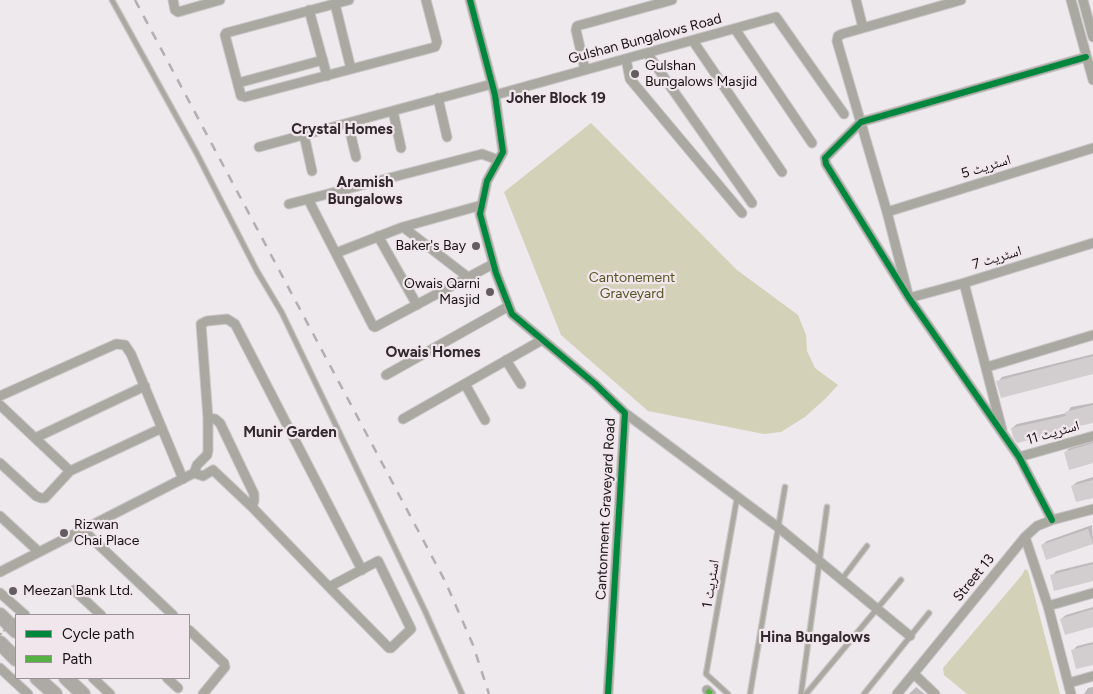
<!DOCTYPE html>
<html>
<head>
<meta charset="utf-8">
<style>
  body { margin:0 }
  #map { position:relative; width:1093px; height:694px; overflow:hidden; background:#eee9ec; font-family:Figtree,sans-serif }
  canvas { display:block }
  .legend { position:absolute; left:15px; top:614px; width:175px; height:65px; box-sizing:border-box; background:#f1e6ec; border:1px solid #999196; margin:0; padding:6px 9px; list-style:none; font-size:15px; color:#161214 }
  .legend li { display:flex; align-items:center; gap:10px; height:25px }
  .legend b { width:25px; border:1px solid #999196 }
</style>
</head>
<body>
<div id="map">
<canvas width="1093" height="694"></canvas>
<ul class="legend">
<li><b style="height:6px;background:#00873e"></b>Cycle path</li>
<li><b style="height:6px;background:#55b144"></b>Path</li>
</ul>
</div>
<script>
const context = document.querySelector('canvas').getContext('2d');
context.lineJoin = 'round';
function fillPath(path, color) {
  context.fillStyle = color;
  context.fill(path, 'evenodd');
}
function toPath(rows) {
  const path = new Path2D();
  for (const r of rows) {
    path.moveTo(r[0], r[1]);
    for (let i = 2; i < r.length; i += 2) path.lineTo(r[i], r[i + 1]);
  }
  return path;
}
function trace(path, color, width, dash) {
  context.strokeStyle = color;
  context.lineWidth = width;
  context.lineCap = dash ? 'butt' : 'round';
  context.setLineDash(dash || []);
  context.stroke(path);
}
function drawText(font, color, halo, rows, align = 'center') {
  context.font = font + ' Figtree,"Noto Naskh Arabic",sans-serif';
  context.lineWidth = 4.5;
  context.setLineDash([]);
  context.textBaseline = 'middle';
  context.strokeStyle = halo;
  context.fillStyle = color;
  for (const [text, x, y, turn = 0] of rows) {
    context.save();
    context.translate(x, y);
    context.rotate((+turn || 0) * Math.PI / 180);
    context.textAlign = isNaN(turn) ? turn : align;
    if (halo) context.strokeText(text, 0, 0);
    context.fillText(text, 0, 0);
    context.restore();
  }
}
fillPath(toPath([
  [591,123,737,270,798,315,806,335,807,351,815,368,838,385,825,399,805,417,781,432,764,434,648,411,561,335,504,192],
  [1025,569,1028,571,1060,694,967,694,944,675,943,668,1022,575]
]), '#d3d1b8');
fillPath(toPath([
  [1093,354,1093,373,998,382,1002,377],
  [1093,403,1093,421,1064,428,1060,432,1012,428,1017,424,1067,413,1071,407],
  [1093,441,1093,461,1066,452,1070,447],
  [1093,477,1093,496,1072,486,1077,482],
  [1092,525,1093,543,1047,559,1042,545,1047,541],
  [1093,562,1093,580,1052,576,1056,571],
  [1093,607,1093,626,1061,619,1066,615],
  [1093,642,1093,663,1073,650,1077,646],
  [916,687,925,694,909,694],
  [1093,687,1093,694,1084,694,1088,688]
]), '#0003');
fillPath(toPath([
  [1093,356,1093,374,1001,398,996,381],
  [1093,405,1093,423,1060,430,1061,433,1017,443,1013,437,1011,428,1066,416,1065,412],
  [1093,443,1093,463,1069,470,1064,452],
  [1093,480,1093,498,1076,502,1071,486],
  [1088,529,1093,544,1046,560,1041,545],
  [1093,564,1093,581,1054,591,1050,575],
  [1093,609,1093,627,1065,635,1060,619],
  [1093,644,1093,665,1076,669,1071,650]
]), '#d2ced0');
const lane = toPath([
  [112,0,196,152,257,271,282,313,425,611,462,694],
  [842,579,867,546],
  [728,694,706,674,737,498],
  [750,694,785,487],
  [801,694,827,507],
  [806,694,901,580],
  [864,694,929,613]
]);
const street = toPath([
  [173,0,175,10,178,12,220,0],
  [349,0,226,33,225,35,241,96,245,97,435,47,437,42,426,0],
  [470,0,495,95,503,152,487,181,480,214,496,273,512,314,595,384,625,413,608,694],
  [856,0,863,28],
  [961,0,842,34,838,36,837,41,887,212,909,298,964,283,1093,243],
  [1071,0,1093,80],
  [1083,0,1093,37],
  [335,4,351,69],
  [309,10,327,76],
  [735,29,812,143],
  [693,41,782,172],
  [647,53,752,203],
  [626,59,630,79,742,213],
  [585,70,576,30,577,26,672,0],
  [238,83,323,60],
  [495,95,776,17,844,114],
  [438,98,447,137],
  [393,111,401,148],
  [348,123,356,157],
  [304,135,312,171],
  [259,147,492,84],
  [308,199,373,326,375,327,493,264],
  [289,204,482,154,498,160],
  [887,212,1093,148],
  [403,227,469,278],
  [378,236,417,305],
  [336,253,403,227,482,205],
  [964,283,1002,430],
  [506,360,521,384],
  [987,367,1093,335],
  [386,375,509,306],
  [465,384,485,420],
  [0,396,116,344,125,345,131,354,183,479],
  [0,405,70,471],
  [625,413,779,528,910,636],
  [208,418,215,419,220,423,254,494,254,501,252,507],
  [403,419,542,340],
  [35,438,145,386],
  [1019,457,1093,436],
  [0,463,36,496,41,498,45,498,70,471,162,428],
  [194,473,197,465,207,455,208,451,208,418,201,324,207,321,227,319,235,324,362,570],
  [0,516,39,552],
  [1052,520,1019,457,909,298,826,164,825,158,861,122,1086,57],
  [83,530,173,615],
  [1025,537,1048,606,1071,694],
  [0,572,194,473,203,476,213,470,252,507,329,587,389,648,391,648,411,629,378,561,329,587],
  [74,590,101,615],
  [0,593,25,615],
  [1048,606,1093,593],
  [189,630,224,663,225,667,203,694],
  [0,668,28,694],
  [914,674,935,694],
  [93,678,110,694],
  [167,678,178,688],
  [1069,683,1093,676],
  [707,690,711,694],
  [897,694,1025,537,1037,526,1052,520,1093,509]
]);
const primary = toPath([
  [0,615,16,631],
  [0,643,16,659],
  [37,678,55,694],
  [66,678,83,694]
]);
trace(lane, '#cbc7c9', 7);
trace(street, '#cbc7c9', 11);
trace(primary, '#cbc7c9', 16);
trace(lane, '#a9a8a1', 4.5);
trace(street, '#a9a8a1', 9);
trace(primary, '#ada9a5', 14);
trace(toPath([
  [135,0,445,581,473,645,489,694]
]), '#b2afaf', 2.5, [9, 9]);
trace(toPath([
  [0,635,16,617]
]), '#b1aeab', 2, [2.5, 2.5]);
trace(toPath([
  [707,690,711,694]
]), '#55b144', 5, [10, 5]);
trace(toPath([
  [470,0,495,95,503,152,487,181,480,214,496,273,512,314,595,384,625,413,608,694],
  [1052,520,1019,457,909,298,826,164,825,158,861,122,1086,57]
]), '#00873e', 6);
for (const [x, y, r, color] of [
  [635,74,5,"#625d60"],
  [476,246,5,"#625d60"],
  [490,292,5,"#625d60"],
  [64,533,5,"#625d60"],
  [13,591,5,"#625d60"]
]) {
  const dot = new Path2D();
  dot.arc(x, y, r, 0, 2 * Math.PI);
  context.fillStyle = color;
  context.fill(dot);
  trace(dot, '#f1e6ec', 2);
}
drawText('14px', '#161214', '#f1e6ec', [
  ["Gulshan Bungalows Road",645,39,-15],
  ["اسٹریٹ 5",986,167,-17],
  ["اسٹریٹ 7",997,258,-17],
  ["اسٹریٹ 11",1053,433,-16],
  ["Cantonment Graveyard Road",606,509,-87],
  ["Street 13",974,578,-51],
  ["اسٹریٹ 1",711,584,-81]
]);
drawText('14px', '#161214', '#f1e6ec', [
  ["Gulshan",645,66],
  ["Bungalows Masjid",645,82],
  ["Baker's Bay",466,246,"right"],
  ["Owais Qarni",480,284,"right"],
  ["Masjid",480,300,"right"],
  ["Rizwan",74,525],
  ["Chai Place",74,541],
  ["Meezan Bank Ltd.",23,591]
], 'left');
drawText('14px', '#565421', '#f1e6ec', [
  ["Cantonement",632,278],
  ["Graveyard",632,294]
]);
drawText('bold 15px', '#31292d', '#f1e6ec', [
  ["Joher Block 19",556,99],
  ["Crystal Homes",342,130],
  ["Aramish",365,183],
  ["Bungalows",365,200],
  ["Owais Homes",433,353],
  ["Munir Garden",290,433],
  ["Hina Bungalows",815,638]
]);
</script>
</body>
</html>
